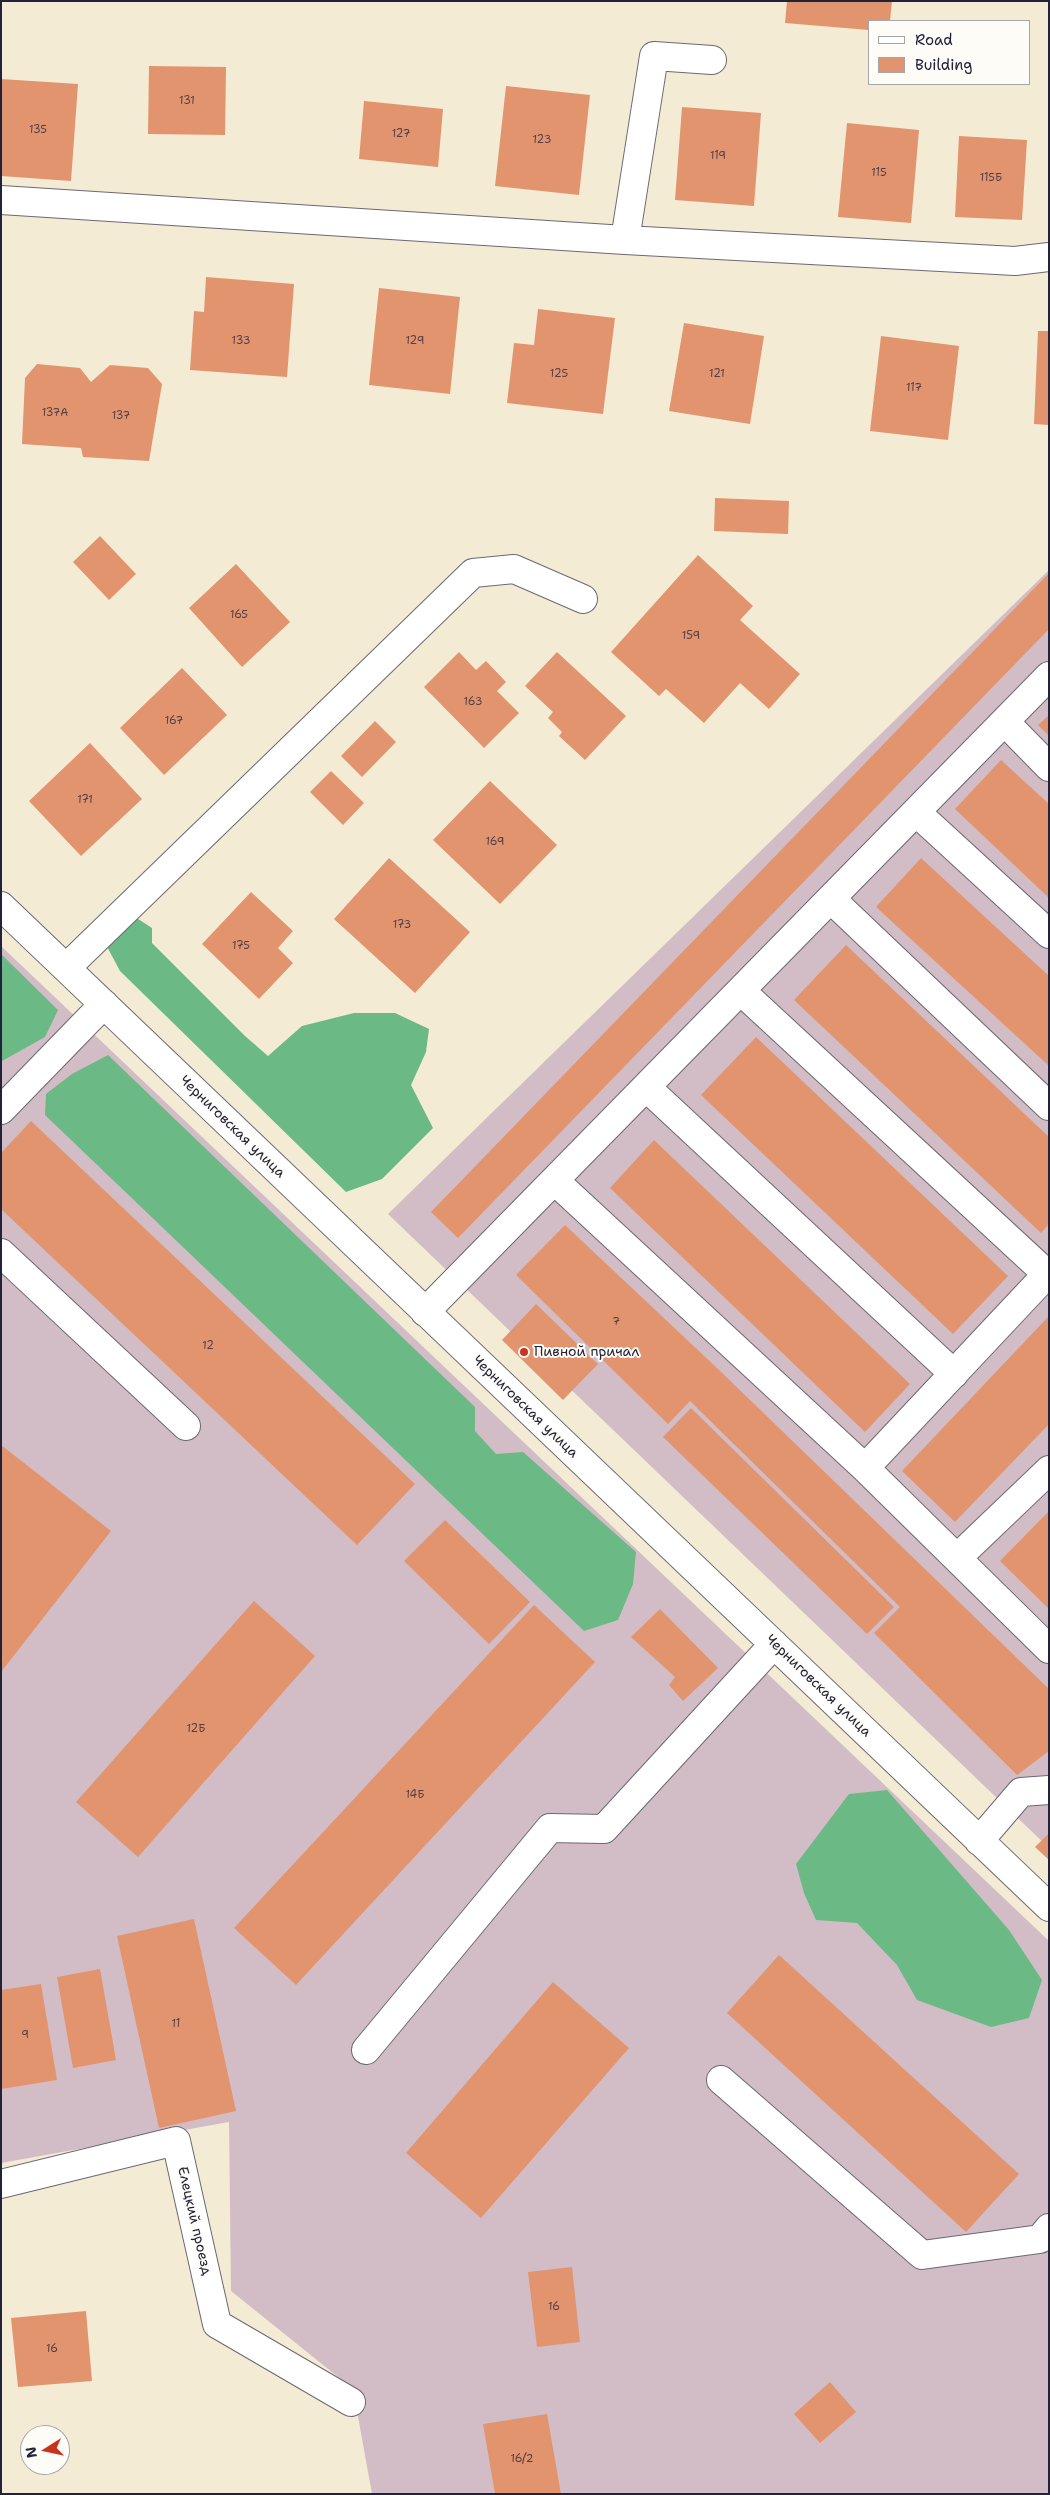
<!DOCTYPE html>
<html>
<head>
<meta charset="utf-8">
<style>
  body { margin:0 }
  #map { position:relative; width:1050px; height:2495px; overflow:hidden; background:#f4ebd5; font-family:"Shantell Sans",sans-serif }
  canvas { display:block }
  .frame { position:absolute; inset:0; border:2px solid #22223b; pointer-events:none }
  .legend { position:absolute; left:868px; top:20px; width:162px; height:65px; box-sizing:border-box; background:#fdfcf7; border:1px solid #a5a5ac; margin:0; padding:6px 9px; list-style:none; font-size:15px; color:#22223b }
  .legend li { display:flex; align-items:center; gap:10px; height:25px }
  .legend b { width:25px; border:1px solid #a5a5ac }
  .north { position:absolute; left:20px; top:2425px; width:50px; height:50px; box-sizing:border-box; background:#fdfcf7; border:1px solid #a5a5ac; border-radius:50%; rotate:260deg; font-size:14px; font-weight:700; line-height:20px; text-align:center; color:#22223b }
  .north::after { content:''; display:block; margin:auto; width:18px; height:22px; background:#c8321e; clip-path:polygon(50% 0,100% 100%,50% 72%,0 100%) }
</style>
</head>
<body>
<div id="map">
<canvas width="1050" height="2495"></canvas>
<div class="frame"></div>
<ul class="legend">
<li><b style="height:6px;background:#fff"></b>Road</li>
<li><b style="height:14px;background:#e2946e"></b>Building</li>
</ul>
<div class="north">N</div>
</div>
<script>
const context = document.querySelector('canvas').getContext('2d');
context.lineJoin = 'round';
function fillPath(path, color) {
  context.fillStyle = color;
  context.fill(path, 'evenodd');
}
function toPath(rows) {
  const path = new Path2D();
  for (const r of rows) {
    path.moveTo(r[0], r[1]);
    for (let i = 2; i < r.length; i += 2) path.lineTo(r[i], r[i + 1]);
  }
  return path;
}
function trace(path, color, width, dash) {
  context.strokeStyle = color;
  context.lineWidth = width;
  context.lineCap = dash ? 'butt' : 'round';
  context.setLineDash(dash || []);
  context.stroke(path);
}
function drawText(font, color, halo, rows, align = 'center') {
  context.font = font + ' "Shantell Sans",sans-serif';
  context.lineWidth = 4;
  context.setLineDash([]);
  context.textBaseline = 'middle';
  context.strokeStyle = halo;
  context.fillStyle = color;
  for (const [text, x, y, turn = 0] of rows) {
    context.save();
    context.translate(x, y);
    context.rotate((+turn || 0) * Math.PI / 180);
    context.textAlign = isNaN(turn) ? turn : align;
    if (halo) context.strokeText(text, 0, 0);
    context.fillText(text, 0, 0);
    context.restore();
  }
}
fillPath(toPath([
  [1049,570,1049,1848,388,1214],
  [1,946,1049,1941,1049,2494,372,2494,353,2389,231,2291,229,2122,1,2163]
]), '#d2bdc6');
fillPath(toPath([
  [132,915,152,928,152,943,245,1036,268,1056,302,1026,354,1013,395,1013,429,1029,426,1052,411,1085,433,1128,382,1179,346,1192,120,971,104,941],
  [1,954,58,1010,45,1037,2,1061],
  [108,1055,475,1407,475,1431,496,1454,523,1452,636,1552,633,1584,618,1620,584,1631,45,1115,46,1094,72,1074],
  [887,1790,1009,1930,1042,1980,1029,2018,991,2027,917,2000,897,1965,857,1923,816,1920,804,1893,796,1864,849,1794]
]), '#6bb984');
fillPath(toPath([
  [787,1,892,1,890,21,869,21,869,30,785,23],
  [149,66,226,67,225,135,148,134],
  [1,79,78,84,71,181,1,176],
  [506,86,590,95,579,195,495,186],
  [364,101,443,109,438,167,359,159],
  [682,107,761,113,754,206,675,200],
  [847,123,919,130,911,223,838,217],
  [959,136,1027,140,1022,220,955,217],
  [206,277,294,284,287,377,190,370,194,311,204,312],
  [379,288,460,297,450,394,369,385],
  [538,309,615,318,603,414,507,403,514,343,534,345],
  [684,323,764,336,750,424,669,411],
  [1038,331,1049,331,1049,425,1034,424],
  [881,336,959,346,948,440,870,431],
  [37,364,80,368,91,382,110,365,148,368,162,384,149,461,83,457,81,448,22,444,25,378],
  [715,498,789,501,788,534,714,531],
  [100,536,136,574,109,600,73,562],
  [698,555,753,606,740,620,800,674,769,709,740,683,704,723,666,689,659,696,611,652],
  [236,564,290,622,242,667,189,608],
  [1049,573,1049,629,458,1238,431,1212],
  [459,652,476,670,486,661,506,682,497,691,519,713,484,748,424,687],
  [557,652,626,716,585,760,559,736,562,732,548,718,553,712,525,686],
  [182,668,227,715,164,775,120,728],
  [1049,715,1049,736,1038,725],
  [375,721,396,742,362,777,341,756],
  [90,743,142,799,81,856,29,801],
  [1001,760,1049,804,1049,898,955,809],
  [331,771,364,803,343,825,310,792],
  [490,781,557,845,500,904,433,840],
  [389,858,470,932,415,993,334,919],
  [921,858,1049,976,1049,1066,876,907],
  [251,892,293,931,278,948,293,963,259,999,202,944],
  [846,945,1049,1137,1049,1224,1041,1233,794,1000],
  [756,1037,1008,1276,953,1334,701,1095],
  [31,1121,415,1484,357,1545,1,1209,1,1153],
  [654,1140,910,1384,865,1432,610,1188],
  [565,1225,718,1369,1049,1689,1049,1751,1017,1775,874,1633,900,1607,690,1401,668,1424,516,1275],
  [536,1304,598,1364,563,1400,502,1340],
  [1049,1316,1049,1424,955,1522,902,1471],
  [691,1408,894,1607,867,1634,663,1437],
  [1,1445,111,1531,1,1672],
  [1049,1511,1049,1609,1000,1561],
  [445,1520,530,1602,489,1644,404,1561],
  [254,1601,315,1656,138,1857,76,1802],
  [534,1605,595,1662,296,1985,234,1928],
  [660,1609,718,1668,683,1701,669,1685,675,1677,631,1637],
  [1049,1833,1049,1860,1035,1847],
  [194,1919,236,2111,159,2128,117,1936],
  [779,1955,1019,2174,966,2232,727,2013],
  [100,1969,116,2060,73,2068,57,1977],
  [553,1982,629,2048,481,2218,406,2153],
  [41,1984,57,2080,1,2089,1,1990],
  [572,2267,580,2342,537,2347,528,2272],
  [86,2311,92,2381,18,2387,11,2318],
  [830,2382,856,2412,820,2443,794,2414],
  [547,2414,561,2494,495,2494,483,2424]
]), '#e2946e');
const minor = toPath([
  [1,200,625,240,1015,261,1049,257],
  [625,240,654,56,712,60],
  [1005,722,1049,767],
  [916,812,1049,934],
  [831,899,1049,1106],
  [1,906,1049,1907],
  [66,968,473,573,514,569,583,599],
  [741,991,1047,1274],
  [646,1087,954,1374],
  [1,1110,104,1004],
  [555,1181,865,1468,1049,1649],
  [1,1253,186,1426],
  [425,1312,1049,676],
  [865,1468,1049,1272],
  [957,1558,1049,1470],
  [979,1841,1021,1792,1049,1790],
  [366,2050,550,1828,604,1829,774,1644],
  [721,2080,922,2255,1040,2239,1049,2228],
  [1,2184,176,2141,217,2324,351,2402]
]);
trace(minor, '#6c6871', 30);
trace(minor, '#fff', 28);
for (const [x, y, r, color] of [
  [524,1352,5,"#c8321e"]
]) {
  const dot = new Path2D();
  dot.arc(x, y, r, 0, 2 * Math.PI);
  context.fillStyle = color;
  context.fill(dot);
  trace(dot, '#fdfcf7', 2);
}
drawText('11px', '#523e48', null, [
  ["131",187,101],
  ["135",38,130],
  ["127",401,134],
  ["123",542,140],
  ["119",718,156],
  ["115",879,173],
  ["115Б",991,178],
  ["133",241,341],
  ["129",415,341],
  ["125",559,374],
  ["121",717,374],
  ["117",914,388],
  ["137А",55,413],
  ["137",121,416],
  ["165",239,615],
  ["159",691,636],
  ["163",473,702],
  ["167",174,721],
  ["171",85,800],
  ["169",495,842],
  ["173",402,925],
  ["175",241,946],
  ["7",616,1322],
  ["12",208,1346],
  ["12Б",196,1729],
  ["14Б",415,1795],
  ["11",176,2024],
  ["9",25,2035],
  ["16",554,2307],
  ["16",52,2349],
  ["16/2",522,2459]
]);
drawText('14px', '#22223b', '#fdfcf7', [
  ["Черниговская улица",232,1127,44],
  ["Черниговская улица",525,1407,44],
  ["Черниговская улица",818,1686,44],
  ["Елецкий проезд",194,2221,77]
]);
drawText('14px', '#22223b', '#fdfcf7', [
  ["Пивной причал",534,1352]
], 'left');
</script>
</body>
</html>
